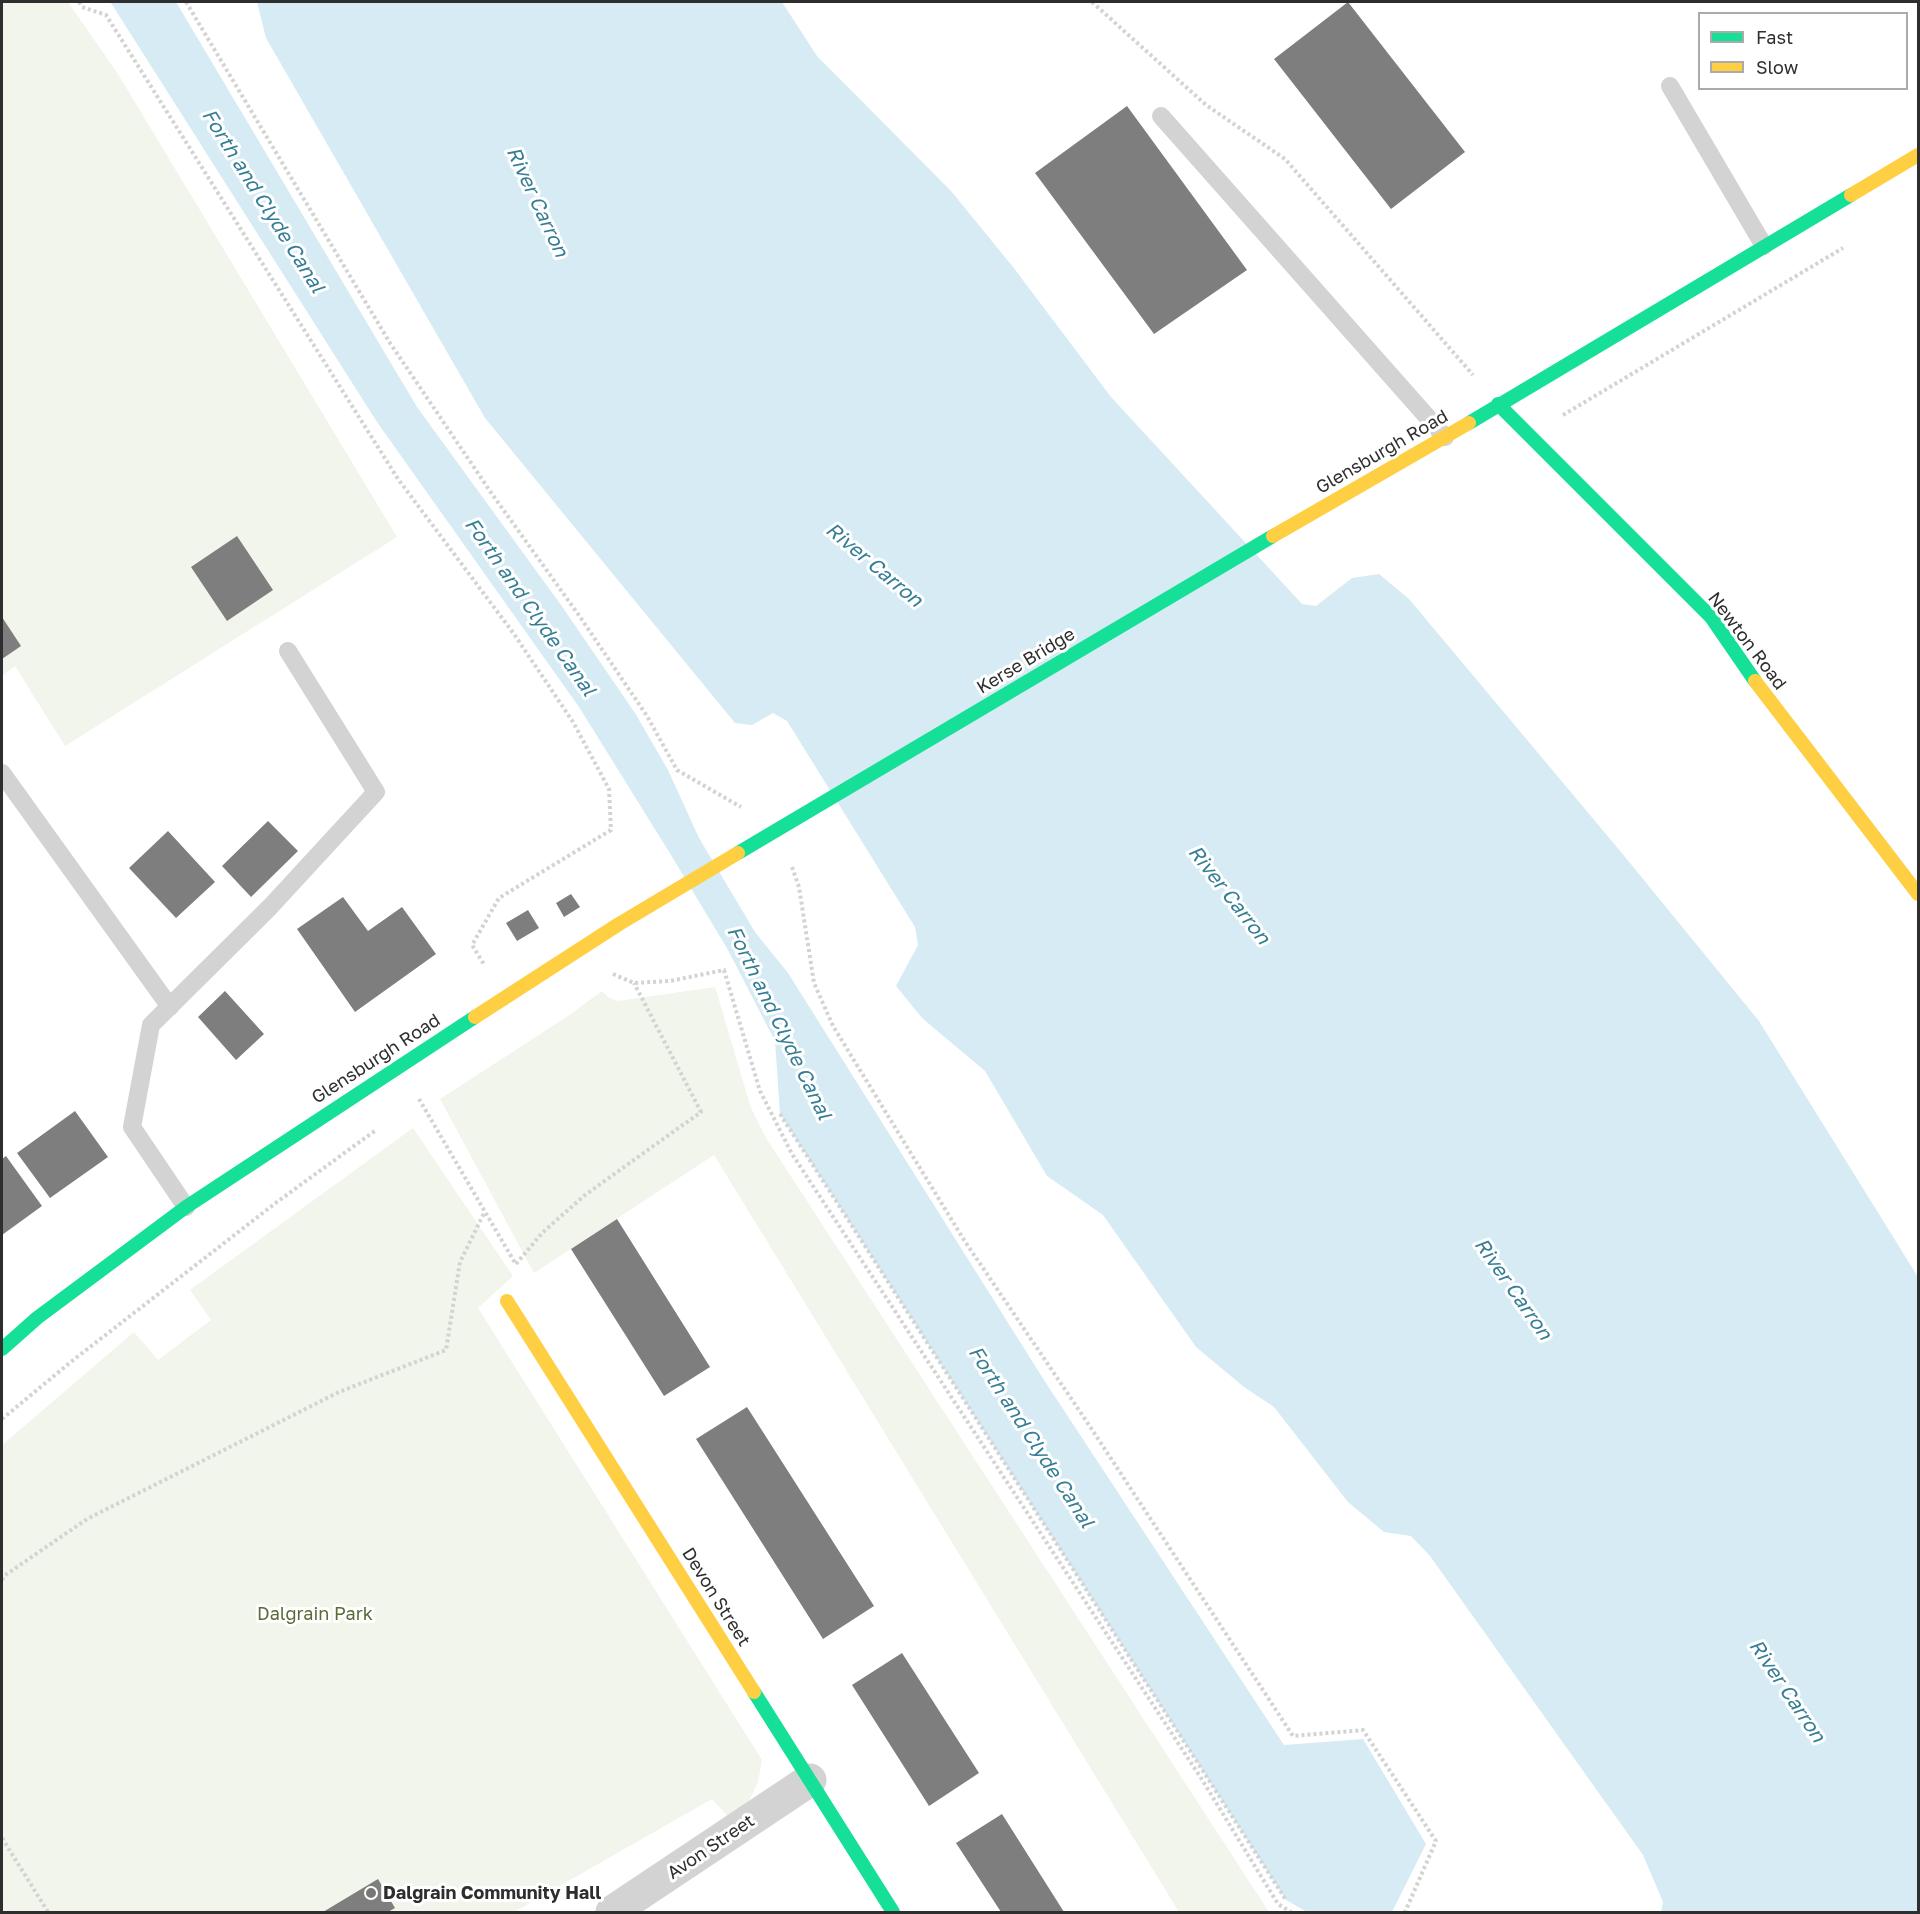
<!DOCTYPE html>
<html>
<head>
<meta charset="utf-8">
<style>
  body { margin:0 }
  #map { position:relative; width:1920px; height:1914px; overflow:hidden; background:#fff; font-family:"Golos Text",sans-serif }
  canvas { display:block }
  .frame { position:absolute; inset:0; border:3px solid #2e2e2e; pointer-events:none }
  .legend { position:absolute; left:1698px; top:12px; width:210px; height:78px; box-sizing:border-box; background:#fff; border:2px solid #ababab; margin:0; padding:8px 10px; list-style:none; font-size:18px; color:#2e2e2e }
  .legend li { display:flex; align-items:center; gap:12px; height:30px }
  .legend b { width:30px; border:2px solid #ababab }
</style>
</head>
<body>
<div id="map">
<canvas width="1920" height="1914"></canvas>
<div class="frame"></div>
<ul class="legend">
<li><b style="height:8px;background:#16e098"></b>Fast</li>
<li><b style="height:8px;background:#ffcf43"></b>Slow</li>
</ul>
</div>
<script>
const context = document.querySelector('canvas').getContext('2d');
context.lineJoin = 'round';
function fillPath(path, color) {
  context.fillStyle = color;
  context.fill(path, 'evenodd');
}
function toPath(rows) {
  const path = new Path2D();
  for (const r of rows) {
    path.moveTo(r[0], r[1]);
    for (let i = 2; i < r.length; i += 2) path.lineTo(r[i], r[i + 1]);
  }
  return path;
}
function trace(path, color, width, dash) {
  context.strokeStyle = color;
  context.lineWidth = width;
  context.lineCap = dash ? 'butt' : 'round';
  context.setLineDash(dash || []);
  context.stroke(path);
}
function drawText(font, color, halo, rows, align = 'center') {
  context.font = font + ' "Golos Text",sans-serif';
  context.lineWidth = 6;
  context.setLineDash([]);
  context.textBaseline = 'middle';
  context.strokeStyle = halo;
  context.fillStyle = color;
  for (const [text, x, y, turn = 0] of rows) {
    context.save();
    context.translate(x, y);
    context.rotate((+turn || 0) * Math.PI / 180);
    context.textAlign = isNaN(turn) ? turn : align;
    if (halo) context.strokeText(text, 0, 0);
    context.fillText(text, 0, 0);
    context.restore();
  }
}
fillPath(toPath([
  [2,2,68,2,118,74,397,537,65,746,15,666,2,676],
  [715,987,751,1108,766,1138,1269,1912,1179,1912,714,1155,534,1273,440,1099,568,1016,602,991,609,998,618,1001],
  [413,1128,513,1276,478,1308,762,1760,758,1782,750,1799,733,1822,712,1799,514,1912,2,1912,2,1445,134,1332,158,1360,211,1320,190,1290]
]), '#f1f5eb');
fillPath(toPath([
  [105,2,176,2,417,407,561,605,635,713,668,770,699,838,755,932,788,973,1044,1380,1284,1745,1363,1739,1426,1844,1392,1912,1307,1912,1286,1900,780,1114,775,1041,728,950,671,855,579,707,377,422,111,3],
  [257,2,782,2,817,56,951,191,1013,267,1111,397,1302,604,1316,606,1352,578,1379,574,1409,599,1621,852,1759,1021,1918,1277,1918,1912,1661,1912,1663,1902,1643,1855,1430,1556,1411,1536,1384,1532,1348,1502,1274,1407,1244,1387,1196,1347,1103,1215,1047,1176,985,1071,922,1018,896,986,918,945,915,927,787,721,773,713,752,725,735,723,485,418,266,38]
]), '#d6ebf3');
fillPath(toPath([
  [1348,2,1465,152,1391,209,1274,59],
  [1127,106,1247,270,1154,334,1035,173],
  [237,536,273,590,227,621,191,567],
  [2,617,21,646,2,659],
  [268,821,298,851,251,897,222,866],
  [168,831,215,882,176,918,129,868],
  [571,894,580,907,564,917,556,903],
  [343,897,368,931,402,907,436,954,355,1012,297,929],
  [528,910,539,928,517,941,506,923],
  [225,991,264,1034,236,1060,198,1017],
  [75,1111,108,1157,50,1198,17,1153],
  [6,1156,42,1206,2,1235,2,1159],
  [617,1219,710,1367,664,1396,571,1249],
  [747,1407,874,1606,823,1639,696,1439],
  [902,1653,979,1773,929,1806,852,1685],
  [1002,1814,1064,1912,1001,1912,956,1843],
  [378,1879,395,1908,388,1912,323,1912]
]), '#7e7e7e');
trace(toPath([
  [79,2,82,7,106,15,398,479,514,634,573,722,609,789,611,830,499,898,472,945,485,966],
  [186,2,390,343,492,494,578,614,647,716,677,770,741,807],
  [1092,2,1206,105,1285,159,1473,375],
  [1563,415,1843,248],
  [792,867,799,887,814,983,833,1026,964,1240,1087,1422,1293,1736,1363,1730,1436,1841,1405,1912],
  [613,974,634,983,670,981,724,970,760,1091,792,1154,1201,1778,1278,1904,1291,1912],
  [419,1099,515,1263],
  [780,1114,1286,1900],
  [516,1264,543,1232,585,1195,701,1112,634,983],
  [2,1419,72,1361,277,1202,376,1130],
  [2,1580,4,1576,87,1519,339,1392,446,1350,460,1262,485,1211],
  [2,1838,48,1912]
]), '#d3d3d3', 4, [3, 3]);
trace(toPath([
  [1670,86,1764,246],
  [1161,116,1445,437],
  [2,773,170,1007],
  [186,1207,132,1127,151,1025,270,907,376,792,288,651]
]), '#d3d3d3', 18);
trace(toPath([
  [612,1912,810,1780]
]), '#d3d3d3', 33);
trace(toPath([
  [1498,404,1711,617,1755,681],
  [1469,423,1851,195],
  [738,853,1273,536],
  [2,1349,37,1318,186,1207,475,1017],
  [754,1692,893,1912]
]), '#16e098', 14);
trace(toPath([
  [1851,195,1918,155],
  [1273,536,1469,423],
  [1755,681,1918,894],
  [475,1017,619,924,738,853],
  [507,1301,754,1692]
]), '#ffcf43', 14);
for (const [x, y, r, color] of [
  [371,1893,6,"#777"]
]) {
  const dot = new Path2D();
  dot.arc(x, y, r, 0, 2 * Math.PI);
  context.fillStyle = color;
  context.fill(dot);
  trace(dot, '#fff', 2);
}
drawText('18px', '#2e2e2e', '#fff', [
  ["Glensburgh Road",1382,452,-30],
  ["Newton Road",1747,641,53],
  ["Kerse Bridge",1026,661,-31],
  ["Glensburgh Road",376,1059,-33],
  ["Devon Street",716,1597,58],
  ["Avon Street",711,1847,-34]
]);
drawText('18px', '#586c38', '#fff', [
  ["Dalgrain Park",315,1614]
]);
drawText('bold 18px', '#2e2e2e', '#fff', [
  ["Dalgrain Community Hall",383,1893]
], 'left');
drawText('italic 20px', '#367e95', '#fff', [
  ["Forth and Clyde Canal",263,201,58],
  ["River Carron",537,202,65],
  ["River Carron",874,565,40],
  ["Forth and Clyde Canal",530,607,55],
  ["River Carron",1229,895,52],
  ["Forth and Clyde Canal",779,1023,64],
  ["River Carron",1513,1289,55],
  ["Forth and Clyde Canal",1031,1437,57],
  ["River Carron",1787,1691,56]
]);
</script>
</body>
</html>
